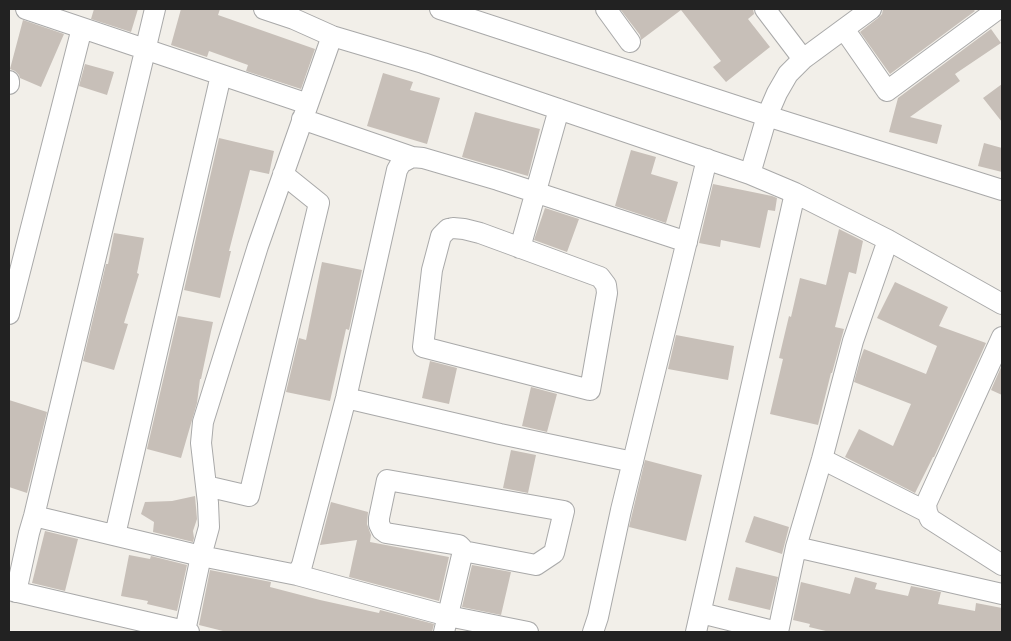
<!DOCTYPE html>
<html>
<head>
<meta charset="utf-8">
<style>
  body { margin:0 }
  #map { position:relative; width:1011px; height:641px; overflow:hidden; background:#f2efe9; font-family:Overpass,sans-serif }
  canvas { display:block }
  .frame { position:absolute; inset:0; border:10px solid #222; pointer-events:none }
</style>
</head>
<body>
<div id="map">
<canvas width="1011" height="641"></canvas>
<div class="frame"></div>
</div>
<script>
const context = document.querySelector('canvas').getContext('2d');
context.lineJoin = 'round';
function fillPath(path, color) {
  context.fillStyle = color;
  context.fill(path, 'evenodd');
}
function toPath(rows) {
  const path = new Path2D();
  for (const r of rows) {
    path.moveTo(r[0], r[1]);
    for (let i = 2; i < r.length; i += 2) path.lineTo(r[i], r[i + 1]);
  }
  return path;
}
function trace(path, color, width, dash) {
  context.strokeStyle = color;
  context.lineWidth = width;
  context.lineCap = dash ? 'butt' : 'round';
  context.setLineDash(dash || []);
  context.stroke(path);
}
fillPath(toPath([
  [94,9,138,9,131,32,91,19],
  [181,9,220,9,218,15,315,49,301,89,246,71,248,65,209,51,207,57,171,45],
  [620,9,753,9,754,14,748,19,770,47,726,82,713,67,721,61,681,10,641,40,640,35],
  [883,9,973,9,975,11,890,74,860,32,878,18,882,14],
  [23,20,64,34,41,87,20,78,19,75,15,71,10,69],
  [991,29,1001,43,955,74,960,81,910,117,942,125,937,144,889,132,898,98],
  [85,64,114,72,107,95,79,86],
  [383,73,413,82,410,90,440,98,427,144,367,126],
  [1002,84,1002,122,983,98],
  [475,112,512,122,540,129,528,176,462,157],
  [219,138,274,151,269,174,250,170,229,251,231,251,220,298,184,290],
  [984,143,1002,148,1002,172,978,166],
  [631,150,656,157,651,174,678,182,666,223,615,206],
  [713,184,772,196,777,198,775,211,768,210,760,248,721,240,720,247,699,243],
  [545,208,579,219,567,252,534,240],
  [839,229,863,241,856,274,849,272,835,327,844,329,832,373,831,373,818,425,770,414,783,359,779,358,789,316,791,317,800,278,826,285],
  [114,233,144,238,137,273,139,274,124,323,128,324,114,370,83,361,106,264,108,264],
  [322,262,362,270,349,330,346,329,330,401,286,392,299,338,306,340],
  [895,282,948,307,939,326,986,343,934,457,933,457,915,493,845,457,859,429,893,446,911,404,854,382,860,360,864,349,926,374,937,346,877,318],
  [178,316,213,322,201,379,200,379,197,403,181,458,147,449],
  [676,335,734,346,728,380,668,369],
  [430,361,457,368,449,404,422,398],
  [1002,365,1002,395,991,390],
  [531,387,557,394,547,432,522,426],
  [9,400,47,412,27,493,9,487],
  [511,450,536,455,528,493,503,488],
  [645,460,702,475,686,541,629,527],
  [195,496,197,519,193,531,194,538,193,542,153,532,154,522,141,514,145,502,172,501],
  [331,502,368,512,367,524,371,535,370,542,449,557,439,601,349,577,357,540,320,545],
  [754,516,789,527,782,554,745,542],
  [45,531,78,539,65,591,32,583],
  [129,555,150,559,151,556,187,565,177,611,147,604,148,601,121,596],
  [472,565,511,572,501,615,462,607],
  [736,567,778,577,770,610,728,600],
  [210,570,271,582,270,587,320,600,379,613,380,610,434,624,432,632,227,632,199,625],
  [855,577,877,583,875,589,908,596,911,586,941,592,938,604,975,611,976,603,1002,608,1002,632,830,632,809,627,810,624,793,620,801,582,850,594]
]), '#c7bfb8');
const minor = toPath([
  [26,9,308,104],
  [264,9,294,19,332,36,423,63,750,174,795,193,888,240,1002,304],
  [440,9,767,116,1002,190],
  [606,9,630,42],
  [765,9,803,59],
  [844,29,887,91,998,9],
  [9,81,9,84],
  [302,119,412,157],
  [750,174,767,116,777,93,788,74,803,59,871,9],
  [453,228,464,229,480,233,600,277,606,285,607,293,590,390,423,347,432,270,441,236,448,229,453,228],
  [520,248,559,109],
  [9,314,82,28],
  [1002,337,926,504,927,512,930,519,1002,565],
  [346,398,500,434,633,462],
  [822,459,927,512],
  [206,486,249,496,319,203,283,174],
  [34,516,201,556,297,575,302,565,346,398,397,170,401,163,412,157,423,158,498,180,687,242],
  [115,535,221,75],
  [796,547,1002,594],
  [297,575,448,616,528,632],
  [9,590,189,632],
  [16,592,29,533,34,516,155,9],
  [701,613,777,632],
  [185,631,201,556,209,527,208,503,201,443,203,422,258,246,332,36],
  [444,632,463,551,462,548,459,545,386,533,382,530,379,524,379,518,387,480,564,511,554,553,536,565,463,551],
  [593,632,598,617,621,510,707,159],
  [696,632,795,193],
  [778,632,796,547,822,459,853,341,888,240]
]);
trace(minor, '#a9a9a9', 22);
trace(minor, '#fff', 20);
</script>
</body>
</html>
